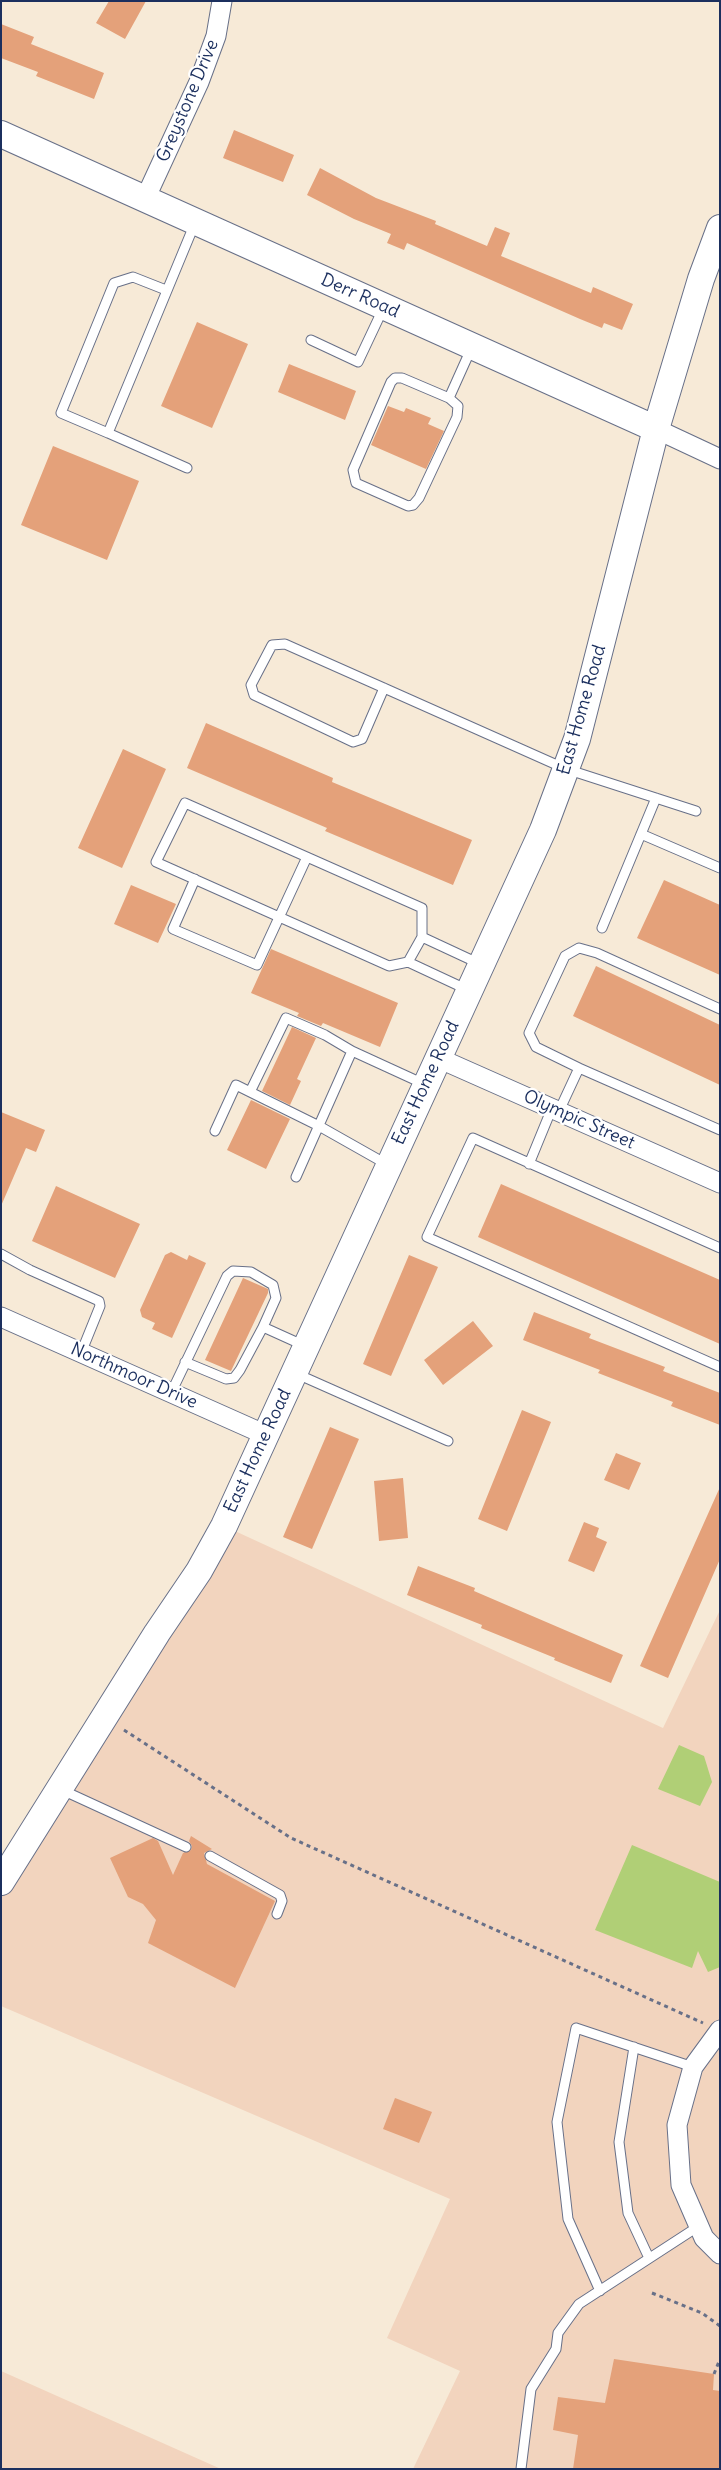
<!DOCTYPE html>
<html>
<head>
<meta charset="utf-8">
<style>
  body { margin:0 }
  #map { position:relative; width:721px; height:2470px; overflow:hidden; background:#f7ead7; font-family:Delius,sans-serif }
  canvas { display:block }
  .frame { position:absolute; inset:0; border:2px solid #1b2f5e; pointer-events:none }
</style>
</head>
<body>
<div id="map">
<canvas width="721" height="2470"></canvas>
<div class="frame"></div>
</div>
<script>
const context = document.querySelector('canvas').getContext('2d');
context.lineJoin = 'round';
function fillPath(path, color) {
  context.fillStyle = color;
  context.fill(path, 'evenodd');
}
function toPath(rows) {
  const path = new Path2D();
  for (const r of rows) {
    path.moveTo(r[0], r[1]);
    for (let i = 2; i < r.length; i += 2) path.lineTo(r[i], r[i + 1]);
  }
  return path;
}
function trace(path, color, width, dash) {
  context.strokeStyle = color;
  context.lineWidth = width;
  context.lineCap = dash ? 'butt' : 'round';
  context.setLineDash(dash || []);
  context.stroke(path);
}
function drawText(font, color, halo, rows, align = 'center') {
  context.font = font + ' Delius,sans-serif';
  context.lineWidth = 4.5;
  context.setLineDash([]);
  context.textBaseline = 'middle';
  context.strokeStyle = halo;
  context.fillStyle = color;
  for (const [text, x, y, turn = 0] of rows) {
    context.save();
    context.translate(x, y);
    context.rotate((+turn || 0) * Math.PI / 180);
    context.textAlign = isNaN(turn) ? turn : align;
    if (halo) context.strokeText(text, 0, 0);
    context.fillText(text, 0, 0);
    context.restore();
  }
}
fillPath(toPath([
  [224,1526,663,1728,720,1610,720,2469,413,2469,460,2371,387,2338,450,2199,1,2006,1,1882],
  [1,2371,221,2469,1,2469]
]), '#f2d4be');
fillPath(toPath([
  [679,1745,704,1756,712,1782,700,1806,658,1789],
  [632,1845,720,1882,720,1967,708,1972,698,1951,692,1968,595,1930]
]), '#b0cf76');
fillPath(toPath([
  [109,1,146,1,125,39,96,23],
  [1,24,34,37,31,44,104,73,94,99,36,76,38,72,1,58],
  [234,130,294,155,283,182,223,158],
  [320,168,376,198,436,221,435,224,487,246,495,227,510,233,501,256,591,293,593,287,633,304,622,330,604,323,602,328,580,319,407,243,404,250,387,243,391,234,354,219,307,195],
  [197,322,248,344,212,428,161,406],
  [289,364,356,391,345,420,278,392],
  [388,406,404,412,406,408,431,418,428,424,444,431,426,469,371,445],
  [53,446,139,481,107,560,21,525],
  [206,723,333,778,332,782,472,840,453,885,325,831,327,828,187,768],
  [123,749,166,769,122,868,78,848],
  [664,880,720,905,720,975,637,938],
  [131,885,176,904,158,943,114,924],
  [271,949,398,1003,380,1047,323,1023,321,1026,297,1016,299,1013,251,993],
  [596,966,720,1025,720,1085,573,1016],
  [292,1027,316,1038,297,1079,301,1081,290,1105,262,1091],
  [251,1100,290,1119,266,1169,227,1150],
  [1,1112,45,1130,36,1152,26,1148,1,1206],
  [501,1184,720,1280,720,1344,478,1237],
  [56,1186,140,1224,115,1278,32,1241],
  [171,1252,187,1260,189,1255,206,1263,172,1338,152,1329,155,1323,142,1317,140,1310,165,1255],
  [409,1255,438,1267,391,1376,363,1364],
  [243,1278,268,1289,268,1293,231,1371,205,1360],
  [534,1312,591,1334,589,1338,665,1367,663,1371,720,1393,720,1425,671,1406,673,1402,598,1373,600,1370,523,1340],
  [473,1321,493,1346,443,1385,424,1360],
  [522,1410,551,1422,507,1531,478,1519],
  [330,1427,359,1439,312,1549,283,1537],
  [616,1453,641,1463,629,1490,604,1480],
  [403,1478,408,1538,379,1541,374,1481],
  [720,1487,720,1559,668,1678,640,1666],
  [584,1522,599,1528,596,1537,607,1542,594,1572,568,1561],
  [418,1566,475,1588,474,1591,623,1655,611,1683,554,1660,555,1658,481,1628,482,1625,407,1595],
  [191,1836,212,1849,204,1853,207,1864,275,1901,235,1988,148,1943,156,1920,143,1904,128,1897,110,1858,153,1838,158,1841,173,1875,183,1853,191,1850,192,1846,189,1841],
  [395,2098,432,2112,419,2143,383,2129],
  [614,2359,714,2374,713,2390,720,2391,720,2469,573,2469,578,2435,553,2430,558,2397,605,2403]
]), '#e4a17a');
const lane = toPath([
  [311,340,358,362,383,309],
  [449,398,458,406,457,417,419,498,413,505,408,506,356,483,353,470,391,382,395,378,402,378,449,398,471,349],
  [108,433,61,413,114,283,133,277,166,290],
  [187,468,108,433,195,223],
  [384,688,362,739,353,742,254,695,251,685,272,645,285,644,384,688,566,769,696,811],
  [641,834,720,868],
  [195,879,173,929,257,965,307,857],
  [602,928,656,798],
  [422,937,480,964],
  [408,962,422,937,422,908,185,803,156,862,389,966,408,962,468,990],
  [579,1068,536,1047,529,1033,565,956,579,948,597,953,720,1009],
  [250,1092,286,1018,325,1035,352,1051],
  [559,1111,579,1068,720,1130],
  [215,1131,236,1085,319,1126,388,1165],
  [529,1164,552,1108],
  [296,1177,352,1051,424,1084],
  [720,1248,473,1138,427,1237,720,1367],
  [1,1254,30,1270,99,1301,100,1306,81,1353],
  [185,1362,226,1379,234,1378,240,1370,263,1327],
  [297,1374,448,1441],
  [171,1393,227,1276,233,1271,251,1272,273,1285,276,1298,263,1327,305,1346],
  [62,1790,186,1847],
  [210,1856,280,1895,282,1901,277,1914],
  [634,2047,619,2142,628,2213,649,2258],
  [600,2291,568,2219,557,2122,576,2028,693,2067],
  [521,2469,531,2389,556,2349,558,2333,579,2304,699,2226]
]);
const street = toPath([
  [145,199,199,82,216,36,222,1],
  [656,429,720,459],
  [438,1058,720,1183],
  [1,1317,266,1435],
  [720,2030,693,2067,677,2125,681,2185,704,2238,720,2254]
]);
const secondary = toPath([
  [1,134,656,429],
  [1,1882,157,1633,199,1571,224,1526,543,830,577,739,656,429,701,279,720,228]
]);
trace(lane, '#687088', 11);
trace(street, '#687088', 21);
trace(secondary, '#687088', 28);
trace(toPath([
  [124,1730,291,1838,703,2023],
  [652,2293,702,2313,720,2326],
  [714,2374,720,2359]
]), '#687088', 3, [4, 4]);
trace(lane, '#fff', 9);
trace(street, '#fff', 19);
trace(secondary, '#fff', 26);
drawText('18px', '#1b2f5e', '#fff', [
  ["Greystone Drive",188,101,-67],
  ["Derr Road",360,296,24],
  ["East Home Road",582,710,-74],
  ["East Home Road",426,1083,-65],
  ["Olympic Street",579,1120,24],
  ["Northmoor Drive",134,1376,24],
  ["East Home Road",258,1451,-65]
]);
</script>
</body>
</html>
